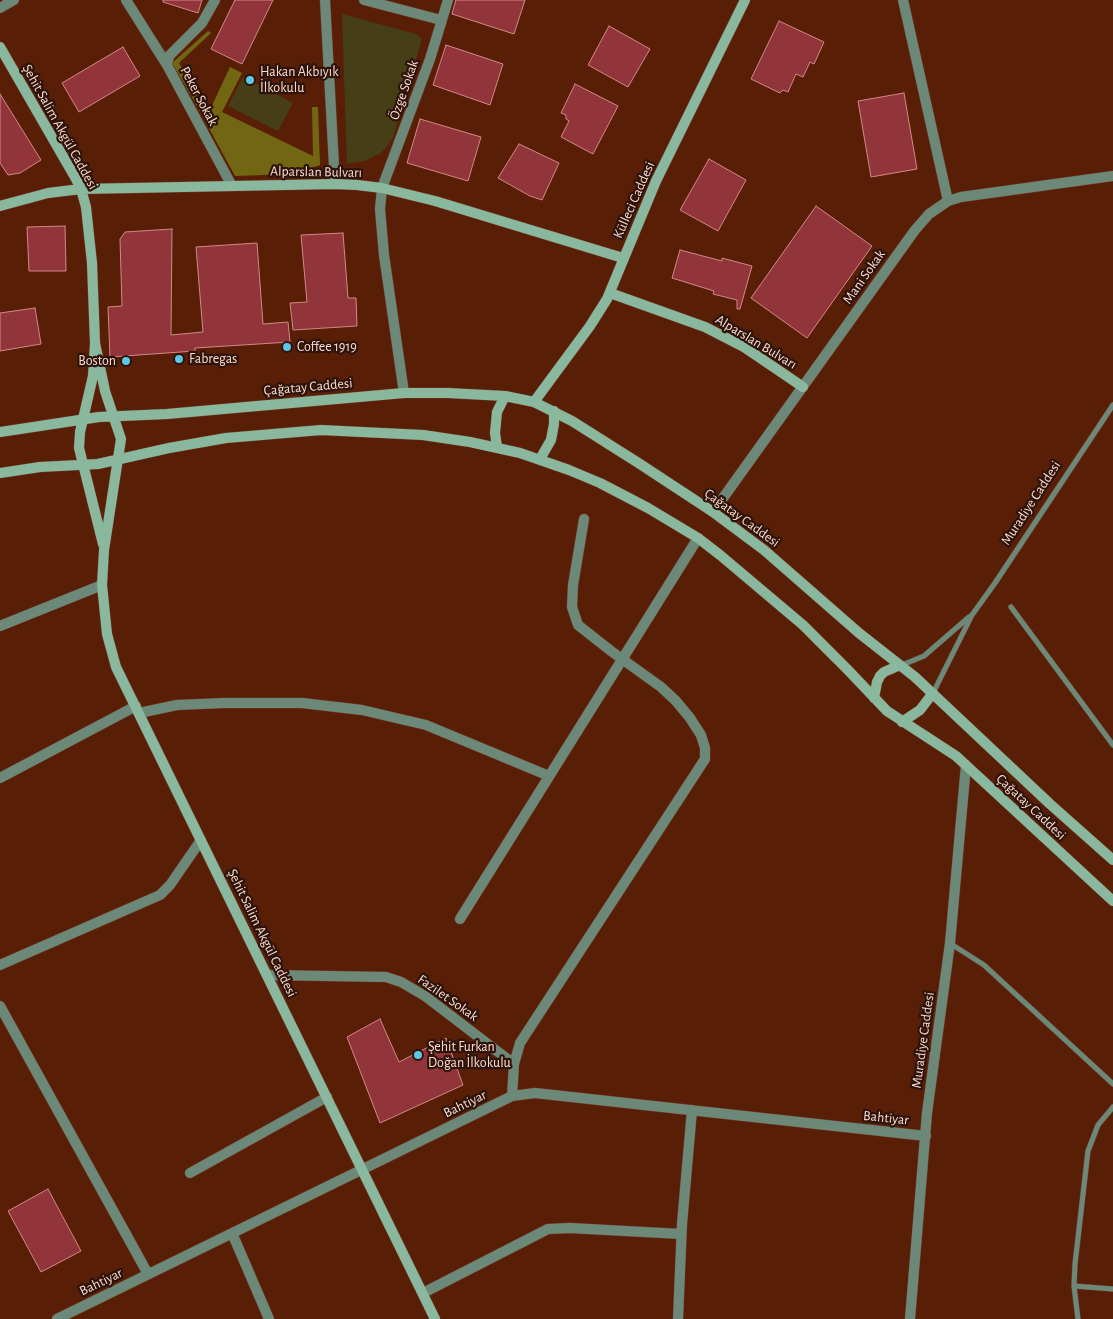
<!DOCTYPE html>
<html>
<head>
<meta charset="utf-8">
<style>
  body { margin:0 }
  canvas { display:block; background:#581e06 }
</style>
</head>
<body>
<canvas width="1113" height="1319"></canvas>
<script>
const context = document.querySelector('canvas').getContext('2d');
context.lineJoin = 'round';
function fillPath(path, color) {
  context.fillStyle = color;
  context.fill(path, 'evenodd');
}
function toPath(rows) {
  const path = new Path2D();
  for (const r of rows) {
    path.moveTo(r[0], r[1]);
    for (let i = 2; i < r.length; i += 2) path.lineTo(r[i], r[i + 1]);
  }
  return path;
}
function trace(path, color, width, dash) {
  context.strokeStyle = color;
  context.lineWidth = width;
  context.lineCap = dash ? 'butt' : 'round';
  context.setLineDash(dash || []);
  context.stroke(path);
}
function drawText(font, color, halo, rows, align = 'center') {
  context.font = font + ' "Alegreya Sans",sans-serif';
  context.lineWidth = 4.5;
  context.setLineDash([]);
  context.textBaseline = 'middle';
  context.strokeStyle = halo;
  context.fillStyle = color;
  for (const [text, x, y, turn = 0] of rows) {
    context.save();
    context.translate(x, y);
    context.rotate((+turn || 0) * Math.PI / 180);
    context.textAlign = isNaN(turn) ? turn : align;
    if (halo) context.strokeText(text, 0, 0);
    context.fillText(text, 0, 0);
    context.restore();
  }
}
fillPath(toPath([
  [342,14,416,34,422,39,393,137,389,144,381,153,365,161,347,164],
  [243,77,293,103,278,131,228,106]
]), '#453e16');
fillPath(toPath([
  [208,31,211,33,179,63,206,110,209,112,230,67,242,73,222,112,313,156,312,107,318,107,320,165,292,174,235,176,192,97,172,63]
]), '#736612');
const building = toPath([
  [163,0,202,0,198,13,163,2,163,0],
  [235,0,273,0,242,64,211,49,235,0],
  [456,0,525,0,514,34,452,14,456,0],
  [779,21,824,42,814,64,810,62,803,77,796,74,788,92,783,90,780,93,751,79,779,21],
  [609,26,650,49,628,87,588,65,609,26],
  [446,45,503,64,490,105,433,85,446,45],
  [123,47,140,76,79,112,62,83,123,47],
  [575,84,618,106,593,154,561,137,569,121,566,119,566,115,561,113,575,84],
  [904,93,917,169,871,177,858,101,904,93],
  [0,94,41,160,20,173,8,175,0,163,0,94],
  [420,119,481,137,468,181,407,163,420,119],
  [519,144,559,163,542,200,530,196,498,178,519,144],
  [709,159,746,180,718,231,680,210,709,159],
  [816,206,872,246,807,338,751,298,816,206],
  [65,226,66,271,29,271,27,227,65,226],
  [172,229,171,335,203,332,196,247,257,243,263,324,288,322,290,342,195,348,195,351,110,357,108,307,122,306,120,239,125,232,172,229],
  [343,233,348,298,356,298,357,326,293,330,290,303,307,302,301,235,343,233],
  [680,250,722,261,722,258,752,266,740,309,737,309,737,300,713,294,714,291,672,278,680,250],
  [35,308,41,344,0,351,0,313,35,308],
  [380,1019,399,1062,446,1038,463,1085,380,1123,347,1037,380,1019],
  [48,1189,81,1251,41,1272,8,1211,48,1189]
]);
fillPath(building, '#91353a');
trace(building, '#d38888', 1);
const lane = toPath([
  [1011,607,1113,745],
  [902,665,924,656,969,617],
  [933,693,972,615,995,583,1113,405],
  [951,944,984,965,1113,1084],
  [1074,1286,1113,1289],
  [1078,1319,1074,1286,1075,1264,1088,1151,1098,1125,1113,1107]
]);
const street = toPath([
  [126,0,167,65],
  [215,0,202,23,169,56,167,65,232,186],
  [325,0,335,184],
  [364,0,441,20],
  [903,0,948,201],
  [0,8,14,0],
  [404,393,384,255,380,209,382,188,430,59,448,0],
  [713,512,915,230,929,214,948,201,961,197,1113,176],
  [0,626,102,585],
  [139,713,177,705,224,703,302,703,362,710,426,725,549,776],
  [0,778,136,706],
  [460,919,698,538],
  [0,965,160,895,170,885,201,840],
  [267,975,386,977,401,982,425,996,514,1064],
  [0,1006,148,1274],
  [512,1096,514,1064,520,1043,705,759,705,748,701,735,690,718,676,701,661,687,611,651,578,625,572,607,573,585,584,519],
  [190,1173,327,1097],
  [232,1233,269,1319],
  [423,1293,548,1229,570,1228,681,1234],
  [57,1319,512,1096,535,1093,926,1136],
  [678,1319,682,1224,692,1110],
  [910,1319,927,1113,950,943,966,765]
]);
const secondary = toPath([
  [0,47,76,179,81,189,86,207,92,263,95,343,93,376,80,432,79,448,103,544],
  [0,206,48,193,81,189,335,184,357,185,382,188,435,201,623,258],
  [610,293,705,327,744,347,803,387],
  [95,343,105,391,121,439,104,550,102,585,107,634,116,667,435,1319],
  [534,402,590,326,607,299,656,181,745,0],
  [0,432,99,417,167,414,404,393,448,393,505,396,534,402,572,421,640,464,713,512,764,550,859,633,915,677,1050,804,1113,860],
  [497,447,495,433,497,412,505,396],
  [540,459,551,440,554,424,554,411],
  [0,473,40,467,98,464,169,448,226,438,321,430,423,435,470,442,520,453,569,470,600,483,648,508,698,538,720,555,803,625,847,669,887,711,956,756,1113,901],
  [874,698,877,682,880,676,884,672,900,665],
  [902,722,920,710,933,693]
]);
trace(lane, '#723c27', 6);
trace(street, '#723c27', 11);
trace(secondary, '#723c27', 11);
trace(lane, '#6b8878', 5);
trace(street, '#6b8878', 10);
trace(secondary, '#89b89e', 10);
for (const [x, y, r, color] of [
  [250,80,5,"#5cc7e7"],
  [287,347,5,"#5cc7e7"],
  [179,359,5,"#5cc7e7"],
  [126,361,5,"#5cc7e7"],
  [418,1055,5,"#5cc7e7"]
]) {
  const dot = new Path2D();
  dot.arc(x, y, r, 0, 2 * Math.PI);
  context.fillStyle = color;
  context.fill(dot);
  trace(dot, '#2d1309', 2);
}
drawText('14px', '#fbdcd2', '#2d1309', [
  ["Hakan Akbıyık",260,72],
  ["İlkokulu",260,88],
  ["Coffee 1919",297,347],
  ["Fabregas",189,359],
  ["Boston",116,361,"right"],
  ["Şehit Furkan",428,1047],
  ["Doğan İlkokulu",428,1063]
], 'left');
drawText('14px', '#fbdcd2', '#2d1309', [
  ["Özge Sokak",404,90,-71],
  ["Peker Sokak",199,96,62],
  ["Şehit Salim Akgül Caddesi",60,127,61],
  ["Alparslan Bulvarı",316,172,1],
  ["Külleci Caddesi",634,200,-66],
  ["Mani Sokak",864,277,-55],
  ["Alparslan Bulvarı",756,342,31],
  ["Çağatay Caddesi",308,387,-5],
  ["Muradiye Caddesi",1031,503,-57],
  ["Çağatay Caddesi",742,518,36],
  ["Çağatay Caddesi",1031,807,43],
  ["Şehit Salim Akgül Caddesi",262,933,64],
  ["Fazilet Sokak",448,998,35],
  ["Muradiye Caddesi",923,1040,-82],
  ["Bahtiyar",465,1104,-26],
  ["Bahtiyar",886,1118,6],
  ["Bahtiyar",101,1282,-26]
]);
</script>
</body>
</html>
